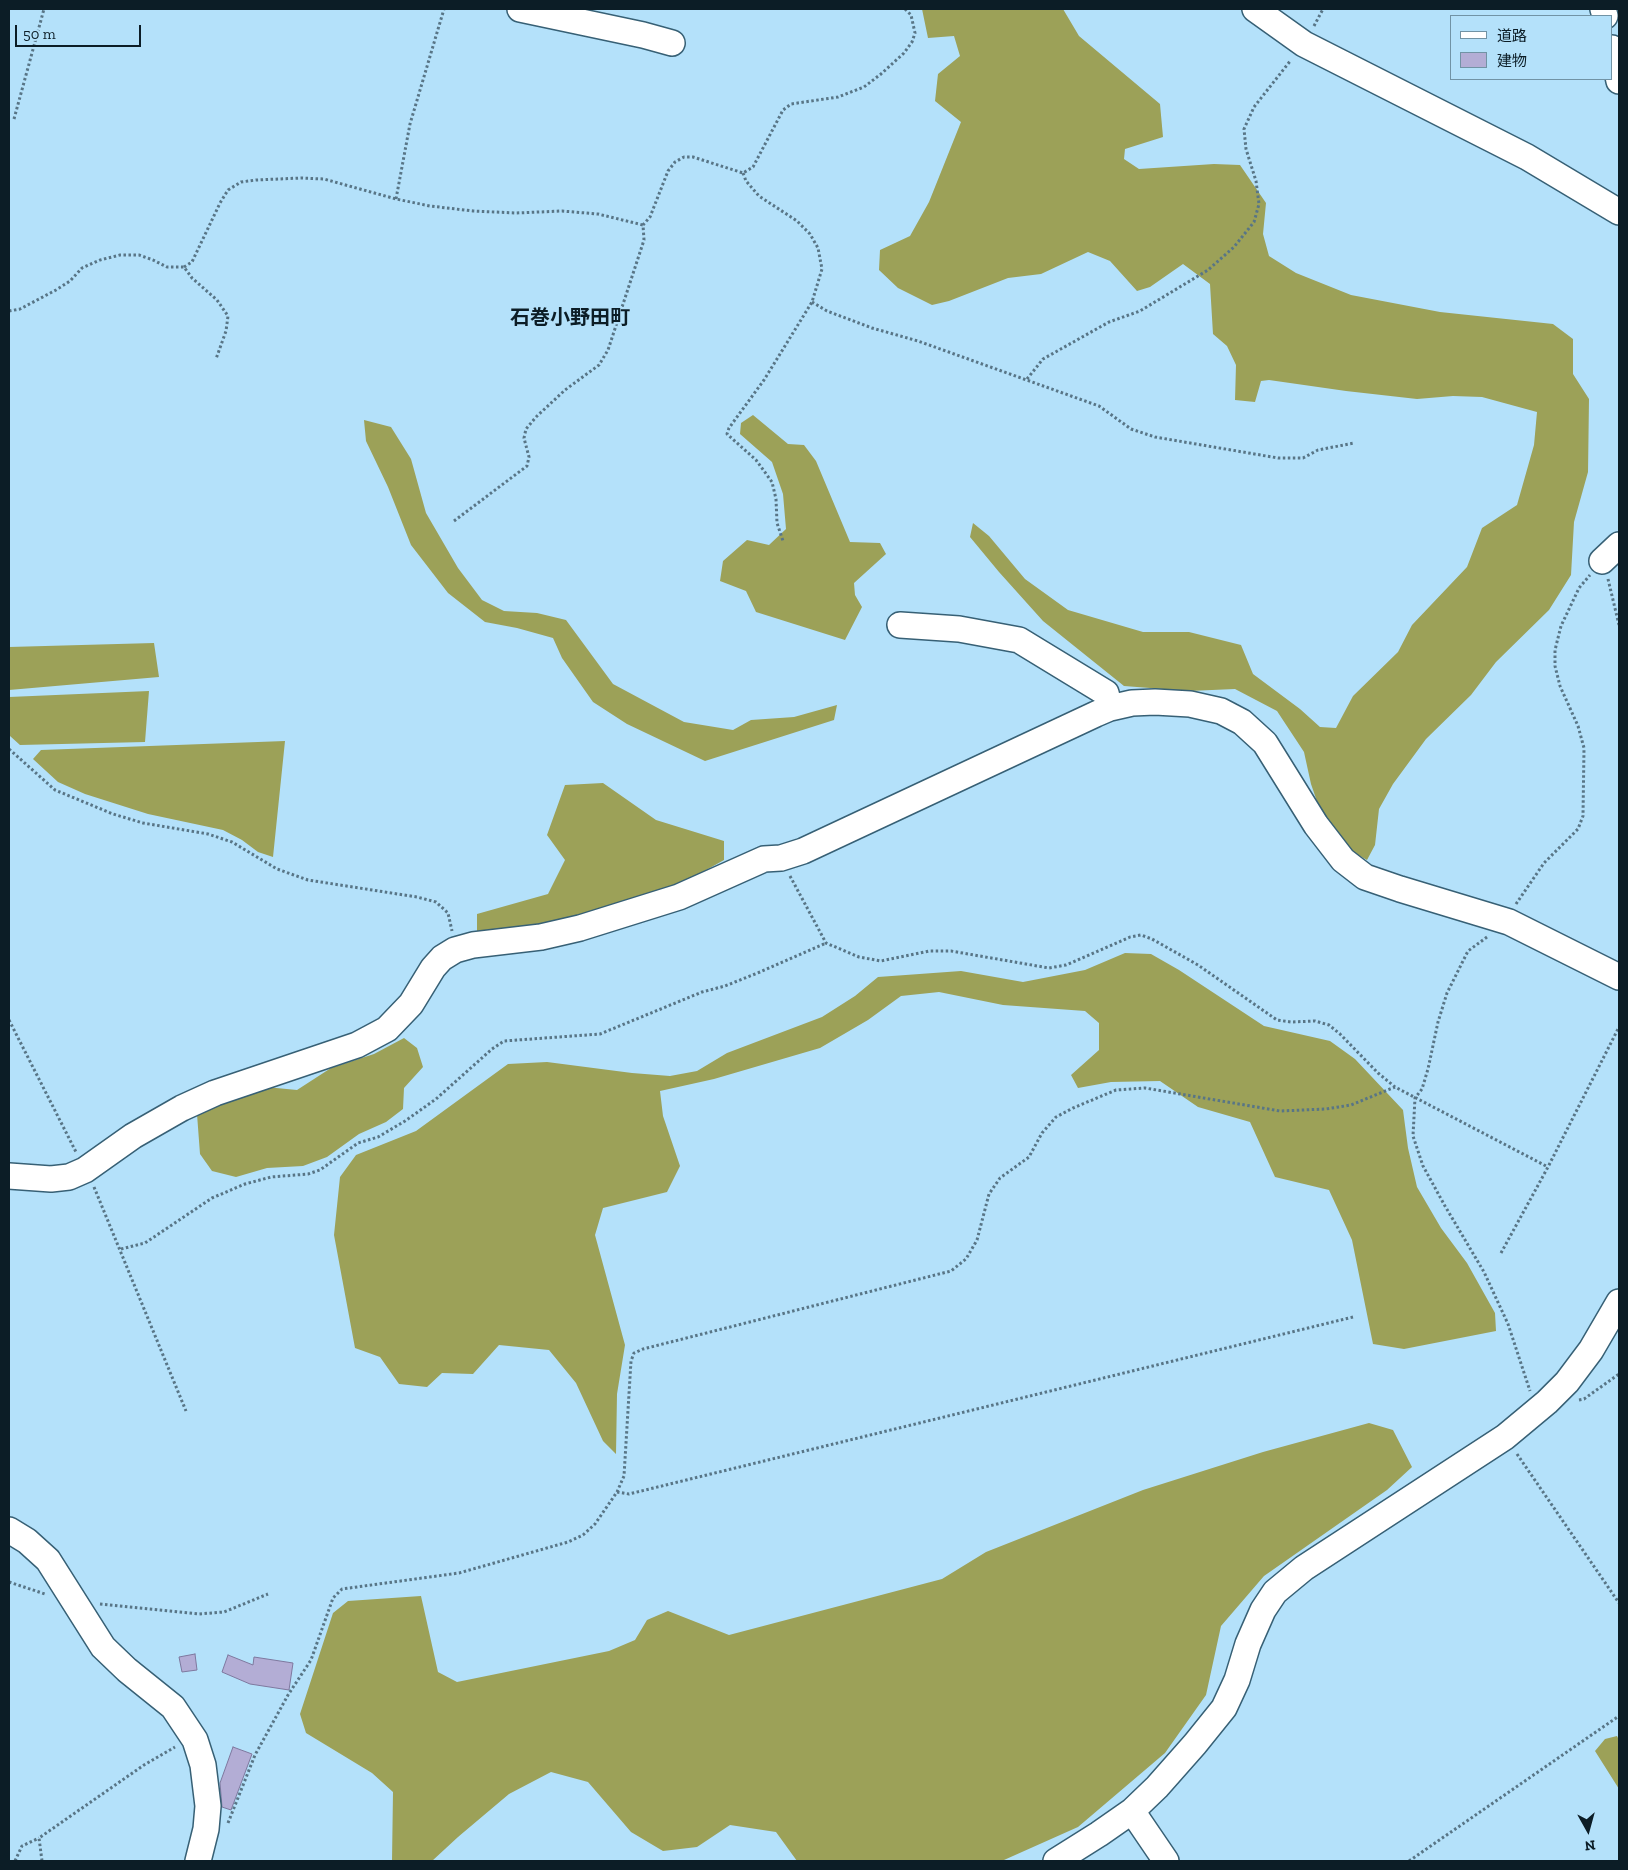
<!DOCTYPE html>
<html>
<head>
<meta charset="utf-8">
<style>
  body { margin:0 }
  #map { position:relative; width:1628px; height:1870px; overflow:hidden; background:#b4e1fa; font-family:"Zilla Slab","Noto Sans JP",serif }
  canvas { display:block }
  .frame { position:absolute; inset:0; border:10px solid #0c1d26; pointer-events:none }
  .legend { position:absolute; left:1450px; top:15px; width:162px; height:65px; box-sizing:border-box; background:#b4e1fa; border:1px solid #7193a5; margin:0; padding:6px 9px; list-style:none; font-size:15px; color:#0c1d26 }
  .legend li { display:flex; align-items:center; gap:10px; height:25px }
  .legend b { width:25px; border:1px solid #7193a5 }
  .north { position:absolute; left:1563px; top:1805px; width:50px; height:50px; -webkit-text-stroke:4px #b4e1fa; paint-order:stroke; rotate:173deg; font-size:14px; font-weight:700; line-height:20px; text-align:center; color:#0c1d26 }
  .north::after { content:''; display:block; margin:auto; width:18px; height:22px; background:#0c1d26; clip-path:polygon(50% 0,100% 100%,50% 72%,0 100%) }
  .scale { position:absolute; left:15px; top:25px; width:126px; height:22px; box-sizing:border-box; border:2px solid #0c1d26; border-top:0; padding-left:6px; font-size:15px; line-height:18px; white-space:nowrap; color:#0c1d26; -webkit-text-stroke:4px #b4e1fa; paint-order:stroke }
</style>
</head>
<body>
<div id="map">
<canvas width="1628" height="1870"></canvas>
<div class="frame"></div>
<ul class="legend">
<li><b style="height:6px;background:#fff"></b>道路</li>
<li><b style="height:14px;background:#b3add5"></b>建物</li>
</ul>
<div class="north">N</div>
<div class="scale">50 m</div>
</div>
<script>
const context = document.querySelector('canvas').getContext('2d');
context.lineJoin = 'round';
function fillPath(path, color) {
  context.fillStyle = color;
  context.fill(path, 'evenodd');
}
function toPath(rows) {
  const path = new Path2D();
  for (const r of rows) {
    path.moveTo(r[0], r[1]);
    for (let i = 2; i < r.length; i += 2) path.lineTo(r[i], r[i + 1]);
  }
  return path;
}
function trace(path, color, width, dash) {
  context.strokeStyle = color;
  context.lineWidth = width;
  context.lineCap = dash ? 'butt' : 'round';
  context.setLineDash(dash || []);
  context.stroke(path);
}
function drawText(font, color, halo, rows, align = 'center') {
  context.font = font + ' "Zilla Slab","Noto Sans JP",serif';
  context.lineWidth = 4.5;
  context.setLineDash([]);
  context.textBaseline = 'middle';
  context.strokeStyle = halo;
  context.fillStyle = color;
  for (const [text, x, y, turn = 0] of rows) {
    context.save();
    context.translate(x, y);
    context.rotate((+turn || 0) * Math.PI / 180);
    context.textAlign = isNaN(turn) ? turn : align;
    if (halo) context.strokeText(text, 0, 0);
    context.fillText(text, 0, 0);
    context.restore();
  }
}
fillPath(toPath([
  [922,9,1063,9,1079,36,1160,104,1163,137,1125,149,1124,159,1139,169,1214,164,1240,165,1266,203,1263,234,1269,256,1296,273,1351,295,1440,312,1553,324,1573,339,1573,374,1589,399,1588,472,1574,522,1571,575,1549,610,1496,662,1471,695,1426,739,1393,784,1379,809,1375,845,1367,860,1351,851,1322,816,1311,784,1304,752,1277,711,1235,689,1189,691,1124,686,1043,621,999,572,970,537,973,523,989,536,1025,579,1068,610,1143,632,1189,632,1241,645,1253,674,1300,709,1320,727,1336,728,1353,696,1398,652,1412,625,1467,567,1482,528,1517,505,1534,445,1537,412,1482,397,1453,396,1417,399,1346,391,1269,380,1261,381,1255,402,1235,400,1236,365,1227,346,1213,334,1210,284,1183,264,1150,287,1137,291,1110,261,1088,252,1041,274,1008,278,949,301,932,305,898,288,879,270,880,250,910,236,929,202,961,122,935,101,938,74,960,56,954,36,928,38],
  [753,415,788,444,804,445,816,461,850,542,880,543,886,554,854,583,855,595,862,607,845,640,756,612,746,591,720,581,723,561,747,540,769,545,786,529,783,494,772,462,740,434,741,423],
  [364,420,391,427,411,459,426,513,458,568,482,600,504,611,537,613,566,620,613,684,684,722,733,730,751,720,794,717,837,705,834,720,705,761,627,724,593,702,562,658,553,638,517,628,485,622,448,593,411,545,388,487,366,441],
  [154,643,159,677,9,690,9,647],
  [149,691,145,742,20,745,10,736,9,697],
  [285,741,273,857,258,852,242,840,223,830,148,814,85,794,58,782,33,759,41,750],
  [603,783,656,820,724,841,724,860,656,898,567,921,477,931,477,914,548,894,565,860,547,835,565,785],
  [1125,953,1151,954,1179,970,1264,1026,1330,1041,1355,1059,1403,1110,1408,1148,1417,1187,1441,1228,1467,1263,1495,1313,1496,1331,1404,1349,1373,1344,1352,1240,1329,1190,1275,1177,1250,1122,1198,1107,1160,1081,1111,1082,1078,1088,1071,1075,1099,1050,1099,1023,1085,1011,1003,1005,939,992,901,996,868,1020,820,1048,714,1079,660,1091,663,1116,680,1166,667,1192,603,1208,595,1235,625,1345,617,1394,616,1454,603,1441,576,1383,549,1350,499,1345,473,1374,442,1373,427,1387,399,1384,380,1357,355,1348,334,1235,340,1177,356,1155,416,1131,508,1064,547,1062,632,1073,670,1076,697,1071,727,1053,822,1017,855,996,878,977,961,971,1023,982,1085,970],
  [404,1038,417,1048,423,1067,404,1088,403,1109,386,1122,359,1134,327,1157,303,1166,267,1168,236,1177,212,1171,200,1154,197,1114,224,1097,266,1087,297,1090,331,1068,374,1054],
  [1369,1423,1393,1430,1412,1467,1387,1490,1264,1576,1221,1626,1206,1695,1165,1753,1078,1827,1004,1860,797,1861,776,1832,730,1825,697,1847,663,1851,631,1832,588,1782,551,1772,509,1794,458,1837,432,1861,392,1861,393,1792,372,1773,306,1733,300,1714,333,1613,348,1601,421,1596,438,1672,457,1682,609,1651,635,1640,647,1620,668,1611,729,1635,942,1579,986,1552,1143,1490,1263,1452],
  [1617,1736,1619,1740,1619,1789,1595,1751,1605,1739]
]), '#9ca158');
const building = toPath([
  [195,1654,197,1670,182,1672,179,1657,195,1654],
  [228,1655,253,1665,254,1657,293,1663,289,1690,250,1684,222,1672,228,1655],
  [233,1747,252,1754,231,1810,222,1807,220,1783,233,1747]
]);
fillPath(building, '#b3add5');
trace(building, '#7e789e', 1);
const minor = toPath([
  [520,9,643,35,672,43],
  [1255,9,1304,44,1527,157,1619,212],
  [1603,9,1605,16],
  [1612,48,1619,81],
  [1602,561,1619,545],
  [900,625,959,629,1019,640,1106,693,1110,708],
  [9,1176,51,1179,69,1177,85,1170,133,1136,182,1108,215,1093,357,1045,387,1029,411,1004,433,968,442,958,455,950,473,945,541,937,580,928,679,897,764,859,781,858,803,851,1096,714,1110,708,1132,703,1155,702,1190,704,1221,711,1242,722,1265,743,1316,825,1343,860,1365,877,1400,889,1509,922,1619,977],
  [9,1530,27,1541,48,1560,103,1647,127,1670,173,1707,195,1740,203,1765,208,1806,206,1829,198,1861],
  [1132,1811,1166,1861],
  [1056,1861,1099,1834,1132,1811,1157,1787,1195,1744,1224,1708,1237,1680,1248,1644,1263,1610,1275,1592,1304,1568,1505,1437,1547,1402,1567,1382,1591,1350,1619,1302]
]);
trace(minor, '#376075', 28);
trace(toPath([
  [1314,26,1323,9],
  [14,119,44,9],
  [743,173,746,181,759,196,797,221,810,234,818,248,822,269,812,302,764,380,729,428,727,434,756,460,772,482,776,499,777,523,783,541],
  [396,199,410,124,444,9],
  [184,267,192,262,220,203,228,190,241,182,256,180,301,178,324,179,396,199,430,206,473,211,516,213,562,211,598,214,643,225],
  [812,302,827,311,872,328,918,341,1099,406,1131,429,1155,437,1278,458,1303,458,1318,450,1354,443],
  [9,311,20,309,56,290,70,281,82,268,100,260,120,255,139,255,153,260,167,267,184,267,192,278,217,300,228,316,226,331,216,359],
  [1027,379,1043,359,1109,322,1140,311,1208,270,1234,247,1254,222,1259,204,1256,181,1246,149,1244,129,1254,107,1291,60],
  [454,521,527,466,529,457,524,438,526,429,536,417,565,390,599,365,608,350,644,240,643,225,650,217,668,171,675,162,684,157,693,157,743,173,753,167,783,110,791,104,838,97,864,87,881,74,904,53,912,42,915,33,911,15,905,9],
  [1608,579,1619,625],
  [9,749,55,790,113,814,143,823,208,834,232,842,277,869,308,880,417,897,436,902,448,913,452,931],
  [790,876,826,943,859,957,881,961,929,951,951,951,1049,968,1066,965,1130,937,1141,935,1152,939,1198,965,1277,1020,1291,1022,1315,1021,1329,1025,1340,1034,1378,1073,1395,1087,1548,1167],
  [1516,904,1544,863,1578,829,1583,816,1584,748,1578,726,1560,686,1555,666,1555,650,1561,626,1579,588,1590,575],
  [1487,937,1468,951,1447,993,1438,1022,1428,1069,1422,1089,1415,1098,1413,1136,1423,1166,1445,1206,1484,1272,1508,1324,1530,1391],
  [9,1020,76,1152],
  [94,1187,186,1411],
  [121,1249,145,1243,212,1198,245,1184,271,1177,308,1174,320,1170,358,1143,378,1137,405,1121,436,1099,492,1049,504,1041,600,1034,702,992,725,986,760,972,826,943],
  [1501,1253,1548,1167,1619,1027],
  [1579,1400,1584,1399,1619,1374],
  [1517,1454,1619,1603],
  [617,1492,629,1494,1353,1317],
  [9,1582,45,1594],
  [100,1604,199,1614,224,1612,268,1594],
  [228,1823,255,1755,288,1695,311,1660,333,1598,342,1589,459,1573,568,1542,583,1535,595,1524,617,1492,624,1476,631,1361,634,1353,643,1349,951,1271,966,1259,977,1240,989,1194,1000,1178,1029,1157,1042,1133,1056,1117,1073,1108,1116,1090,1145,1088,1280,1111,1326,1109,1351,1105,1395,1087],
  [15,1861,22,1846,39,1838],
  [42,1861,39,1838,144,1765,175,1747],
  [1409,1861,1619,1716]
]), '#587586', 3, [2.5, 2.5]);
trace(minor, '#fff', 25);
drawText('bold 20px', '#0c1d26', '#b4e1fa', [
  ["石巻小野田町",570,318]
]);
</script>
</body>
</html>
